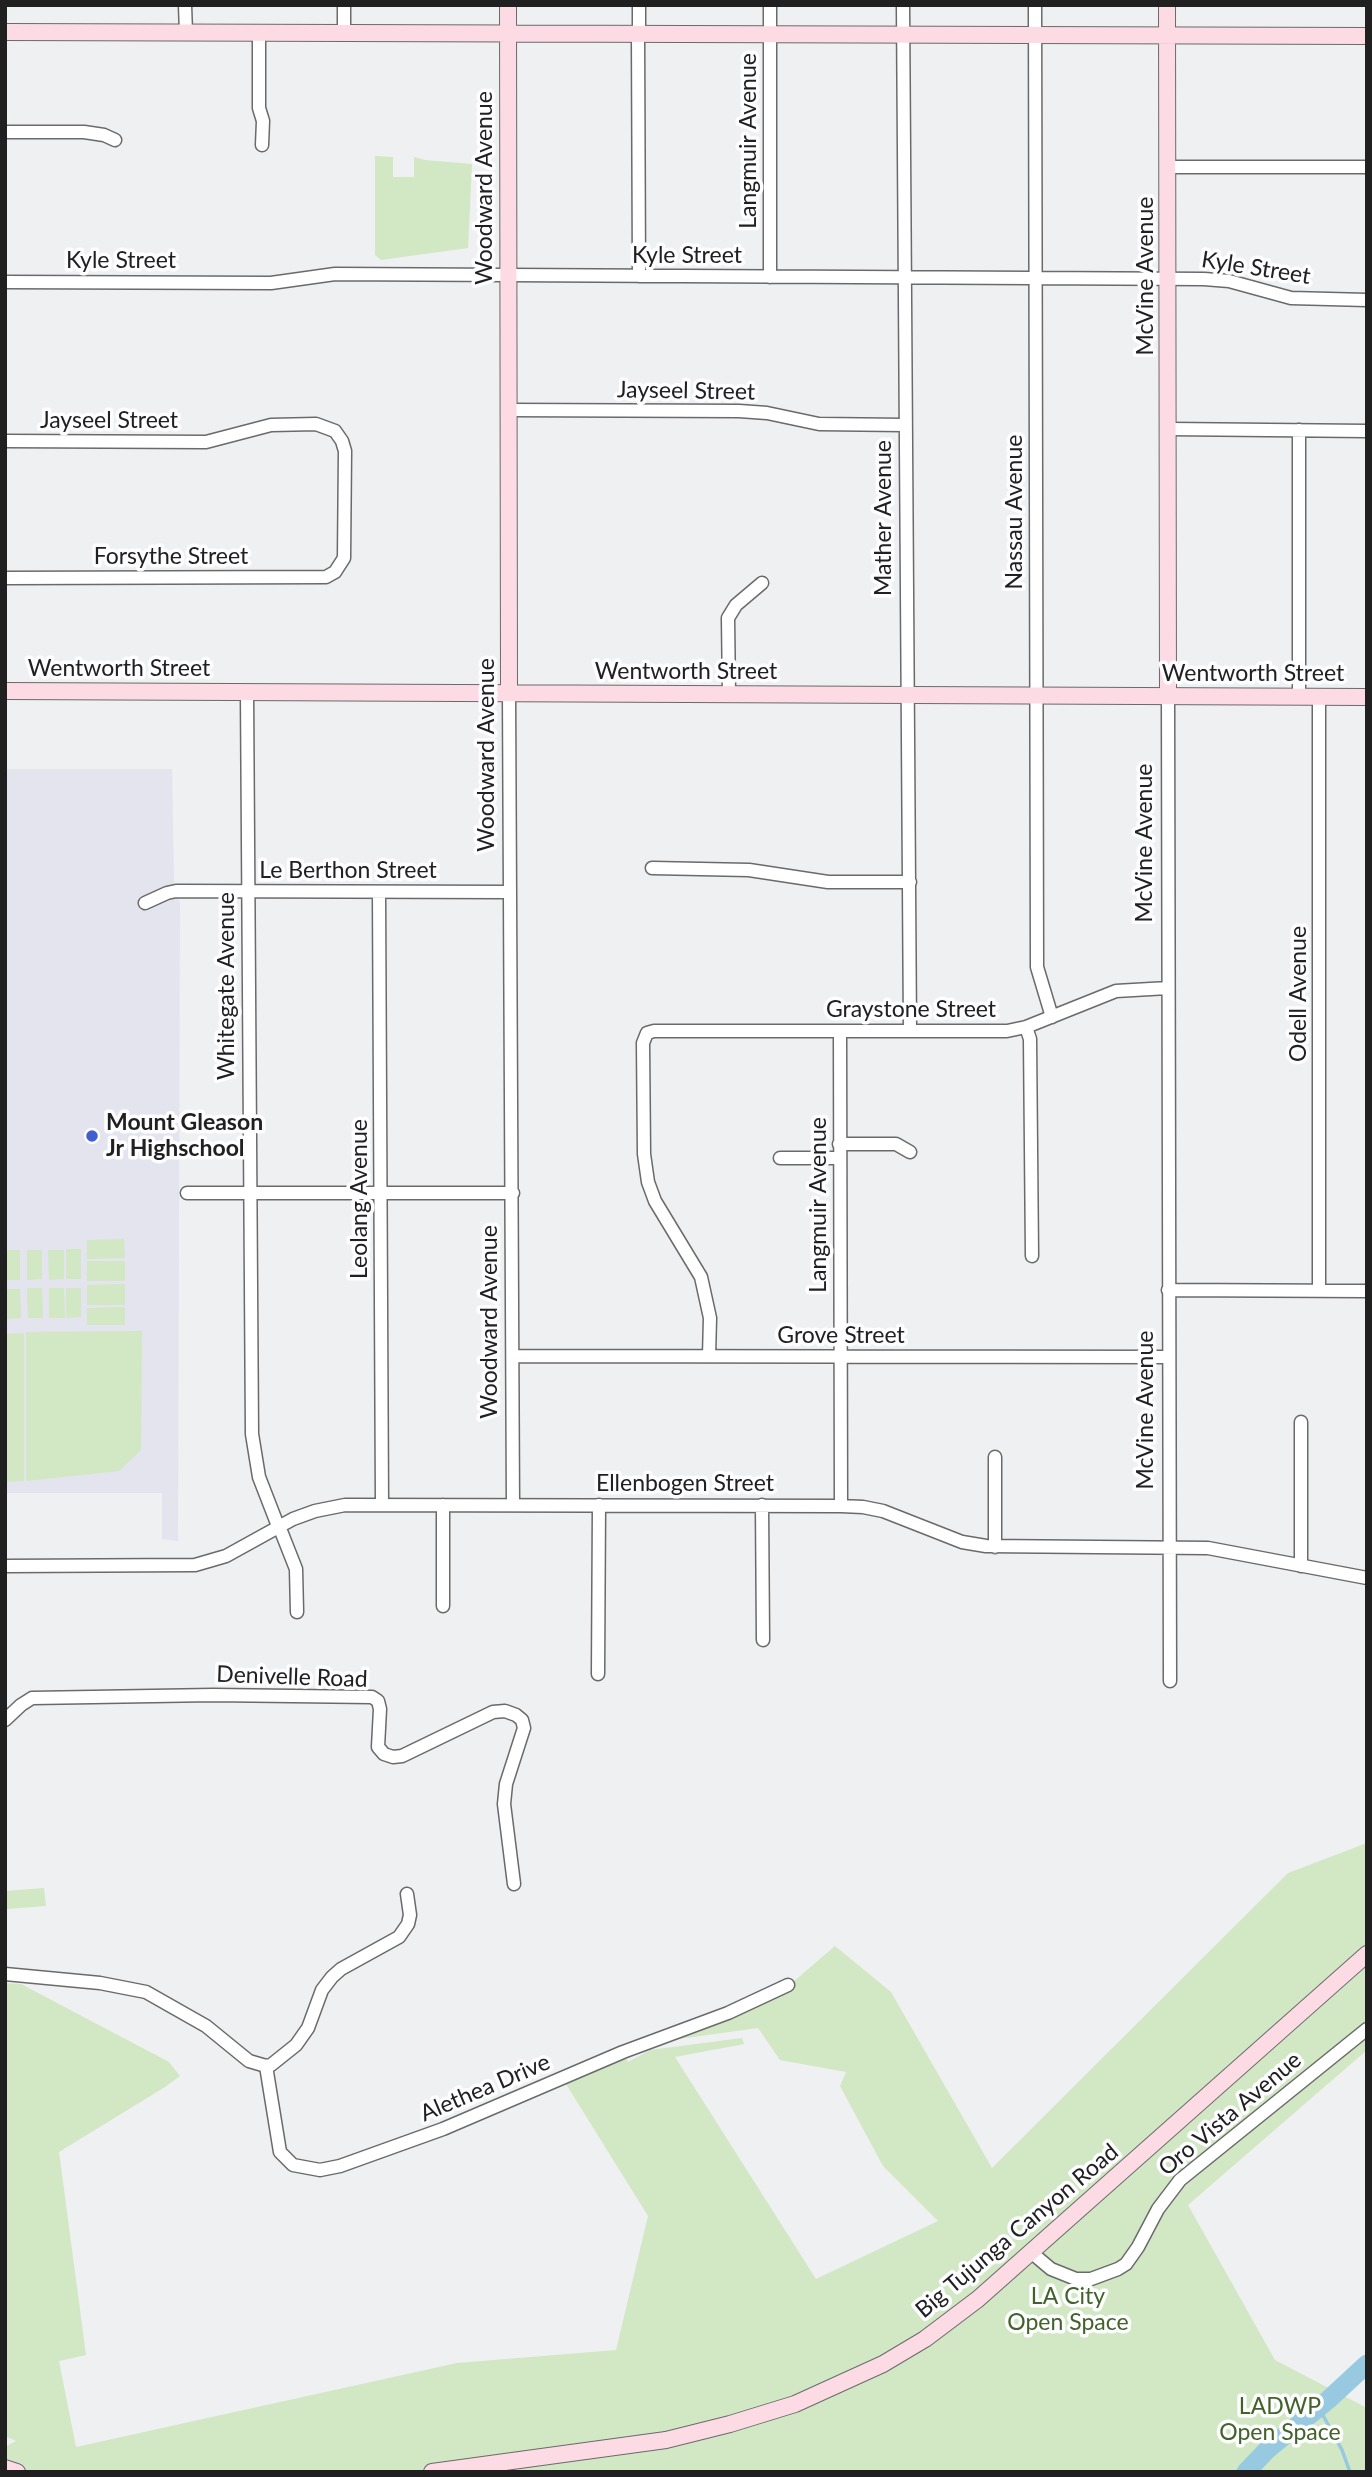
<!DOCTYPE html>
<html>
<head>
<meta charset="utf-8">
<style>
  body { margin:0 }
  #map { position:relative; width:1372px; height:2477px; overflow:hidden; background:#eff0f1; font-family:Lato,sans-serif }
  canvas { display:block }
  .frame { position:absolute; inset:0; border:7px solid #202020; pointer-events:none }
</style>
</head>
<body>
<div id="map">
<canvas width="1372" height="2477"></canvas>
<div class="frame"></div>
</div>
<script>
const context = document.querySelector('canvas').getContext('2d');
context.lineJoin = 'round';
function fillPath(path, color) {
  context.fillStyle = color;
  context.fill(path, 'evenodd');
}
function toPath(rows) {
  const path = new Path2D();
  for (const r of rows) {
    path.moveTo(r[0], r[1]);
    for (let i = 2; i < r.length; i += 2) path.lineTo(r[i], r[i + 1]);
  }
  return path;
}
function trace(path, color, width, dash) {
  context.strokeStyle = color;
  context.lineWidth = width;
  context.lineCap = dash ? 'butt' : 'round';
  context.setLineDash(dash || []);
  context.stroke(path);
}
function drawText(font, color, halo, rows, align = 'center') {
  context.font = font + ' Lato,sans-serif';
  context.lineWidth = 7;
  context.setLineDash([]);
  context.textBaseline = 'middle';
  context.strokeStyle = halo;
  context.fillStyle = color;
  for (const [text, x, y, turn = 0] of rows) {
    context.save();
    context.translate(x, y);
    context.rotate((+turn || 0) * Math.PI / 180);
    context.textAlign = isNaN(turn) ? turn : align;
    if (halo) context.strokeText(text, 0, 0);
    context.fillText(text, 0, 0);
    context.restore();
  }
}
fillPath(toPath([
  [5,769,172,769,174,881,180,904,178,1541,162,1539,162,1493,5,1493]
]), '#e3e4ed');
fillPath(toPath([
  [375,156,393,157,393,177,414,177,414,157,425,160,472,164,468,248,381,260,375,255],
  [124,1239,125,1258,87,1259,87,1240],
  [66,1249,81,1249,81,1279,66,1279],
  [5,1250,20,1250,20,1280,5,1280],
  [27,1250,42,1250,42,1279,27,1280],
  [48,1250,64,1250,64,1279,49,1280],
  [87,1261,125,1261,125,1281,87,1281],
  [125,1284,125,1305,87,1305,87,1285],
  [27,1288,42,1288,43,1318,28,1318],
  [49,1288,64,1288,65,1318,49,1318],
  [66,1288,81,1288,81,1317,66,1318],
  [5,1289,20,1289,21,1318,6,1319],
  [125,1307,125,1325,87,1325,87,1308],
  [142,1331,141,1450,119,1471,26,1481,26,1332],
  [24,1333,24,1481,5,1482,5,1334],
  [1367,1843,1367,2050,1188,2205,1275,2360,1367,2408,1367,2472,5,2472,5,2447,16,2441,5,2436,5,1983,21,1984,169,2062,180,2076,165,2087,59,2152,86,2355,59,2361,76,2447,457,2363,616,2350,648,2216,561,2076,637,2041,721,2015,770,1996,792,1983,835,1946,891,1992,992,2168,1288,1873],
  [758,2028,780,2060,846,2072,840,2086,883,2166,938,2221,816,2279,675,2057,744,2044,742,2038,650,2050,628,2062,624,2054,657,2042],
  [44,1888,46,1906,7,1909,5,1891]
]), '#d2e7c4');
trace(toPath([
  [1319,2408,1342,2450,1350,2472]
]), '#97c9e1', 3.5);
trace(toPath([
  [1246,2472,1267,2450,1328,2400,1367,2364]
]), '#97c9e1', 19);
const street = toPath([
  [185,5,186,33],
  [639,5,639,33],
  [770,5,770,277],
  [903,5,910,1031],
  [1035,5,1037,967,1052,1017],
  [259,33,259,108,263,121,262,145],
  [344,33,344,5],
  [638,33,639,276],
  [5,132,84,132,104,135,115,140],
  [1168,167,1367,167],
  [5,282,271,283,335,274,1204,279,1229,281,1291,298,1367,300],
  [508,410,739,411,767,413,819,424,904,425],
  [1169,429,1367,431],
  [5,441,206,442,271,425,316,424,335,431,342,441,345,451,344,558,335,572,326,577,5,578],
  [247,692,252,1434,259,1477,278,1526],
  [509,693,513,1505],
  [729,695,728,618,736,605,762,583],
  [1168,696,1170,1681],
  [1299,697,1299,430],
  [1319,697,1319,1291],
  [652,868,749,870,828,882,910,882],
  [379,893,382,1505],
  [145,903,167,893,176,891,510,892],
  [1026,1027,1030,1039,1032,1256],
  [840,1031,841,1506],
  [839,1144,896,1144,910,1152],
  [780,1158,839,1158],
  [187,1193,513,1193],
  [1168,1290,1367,1291],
  [513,1356,1168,1357],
  [709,1356,710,1318,701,1277,655,1201,648,1182,644,1154,643,1043,647,1033,654,1031,1007,1031,1026,1027,1116,991,1168,988],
  [1301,1422,1301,1566],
  [995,1457,995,1547],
  [443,1505,443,1606],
  [762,1505,763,1640],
  [279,1526,296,1569,297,1612],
  [5,1566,195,1565,226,1556,293,1519,315,1511,345,1505,841,1506,863,1507,883,1511,962,1542,986,1546,1208,1548,1367,1578],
  [598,1674,599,1505],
  [5,1720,21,1705,32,1698,213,1695,372,1697,378,1701,380,1709,378,1747,384,1754,393,1757,402,1756,493,1712,505,1711,516,1715,522,1720,524,1728,506,1784,504,1804,514,1884],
  [5,1974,100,1983,146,1992,206,2026,249,2061,266,2066,271,2065,296,2045,308,2028,322,1990,332,1977,341,1969,399,1937,408,1924,410,1915,407,1894],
  [266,2066,280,2152,293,2165,320,2170,340,2166,443,2129,623,2052,728,2013,788,1985],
  [1032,2253,1051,2269,1076,2279,1091,2279,1118,2269,1126,2264,1138,2247,1158,2209,1180,2180,1367,2029]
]);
const secondary = toPath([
  [508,5,509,693],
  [1167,5,1168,696],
  [5,32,1367,36],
  [5,691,1367,697],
  [5,2468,17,2472],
  [432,2472,666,2440,730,2424,795,2404,883,2364,925,2339,978,2299,1367,1954]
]);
trace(street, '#6a6a6c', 15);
trace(secondary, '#6a6a6c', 18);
trace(street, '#fff', 12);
trace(secondary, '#fcdbe4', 16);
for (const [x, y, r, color] of [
  [92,1136,7,"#415ed1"]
]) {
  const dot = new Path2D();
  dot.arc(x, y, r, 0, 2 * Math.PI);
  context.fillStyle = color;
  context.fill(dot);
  trace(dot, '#fdfdff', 2.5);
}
drawText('23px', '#202020', '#fdfdff', [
  ["Langmuir Avenue",749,141,-90],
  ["Woodward Avenue",485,188,-90],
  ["Kyle Street",687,256],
  ["Kyle Street",121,261],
  ["Kyle Street",1256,268,9],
  ["McVine Avenue",1146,276,-90],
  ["Jayseel Street",686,391,1],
  ["Jayseel Street",109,421],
  ["Nassau Avenue",1015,512,-90],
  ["Mather Avenue",884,518,-90],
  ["Forsythe Street",171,557],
  ["Wentworth Street",119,669],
  ["Wentworth Street",686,672],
  ["Wentworth Street",1253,674],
  ["Woodward Avenue",487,755,-90],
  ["McVine Avenue",1145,843,-90],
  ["Le Berthon Street",348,871],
  ["Whitegate Avenue",227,986,-90],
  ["Odell Avenue",1299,994,-90],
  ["Graystone Street",911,1010],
  ["Leolang Avenue",360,1199,-90],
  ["Langmuir Avenue",819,1205,-90],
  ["Woodward Avenue",490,1322,-90],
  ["Grove Street",841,1336],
  ["McVine Avenue",1146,1410,-90],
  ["Ellenbogen Street",685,1484],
  ["Denivelle Road",292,1677,2],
  ["Alethea Drive",485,2088,-23],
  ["Oro Vista Avenue",1230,2114,-40],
  ["Big Tujunga Canyon Road",1017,2231,-40]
]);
drawText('bold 23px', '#202020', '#fdfdff', [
  ["Mount Gleason",106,1123],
  ["Jr Highschool",106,1149]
], 'left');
drawText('23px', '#426229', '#fdfdff', [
  ["LA City",1068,2297],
  ["Open Space",1068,2323],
  ["LADWP",1280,2407],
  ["Open Space",1280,2433]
]);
</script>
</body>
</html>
